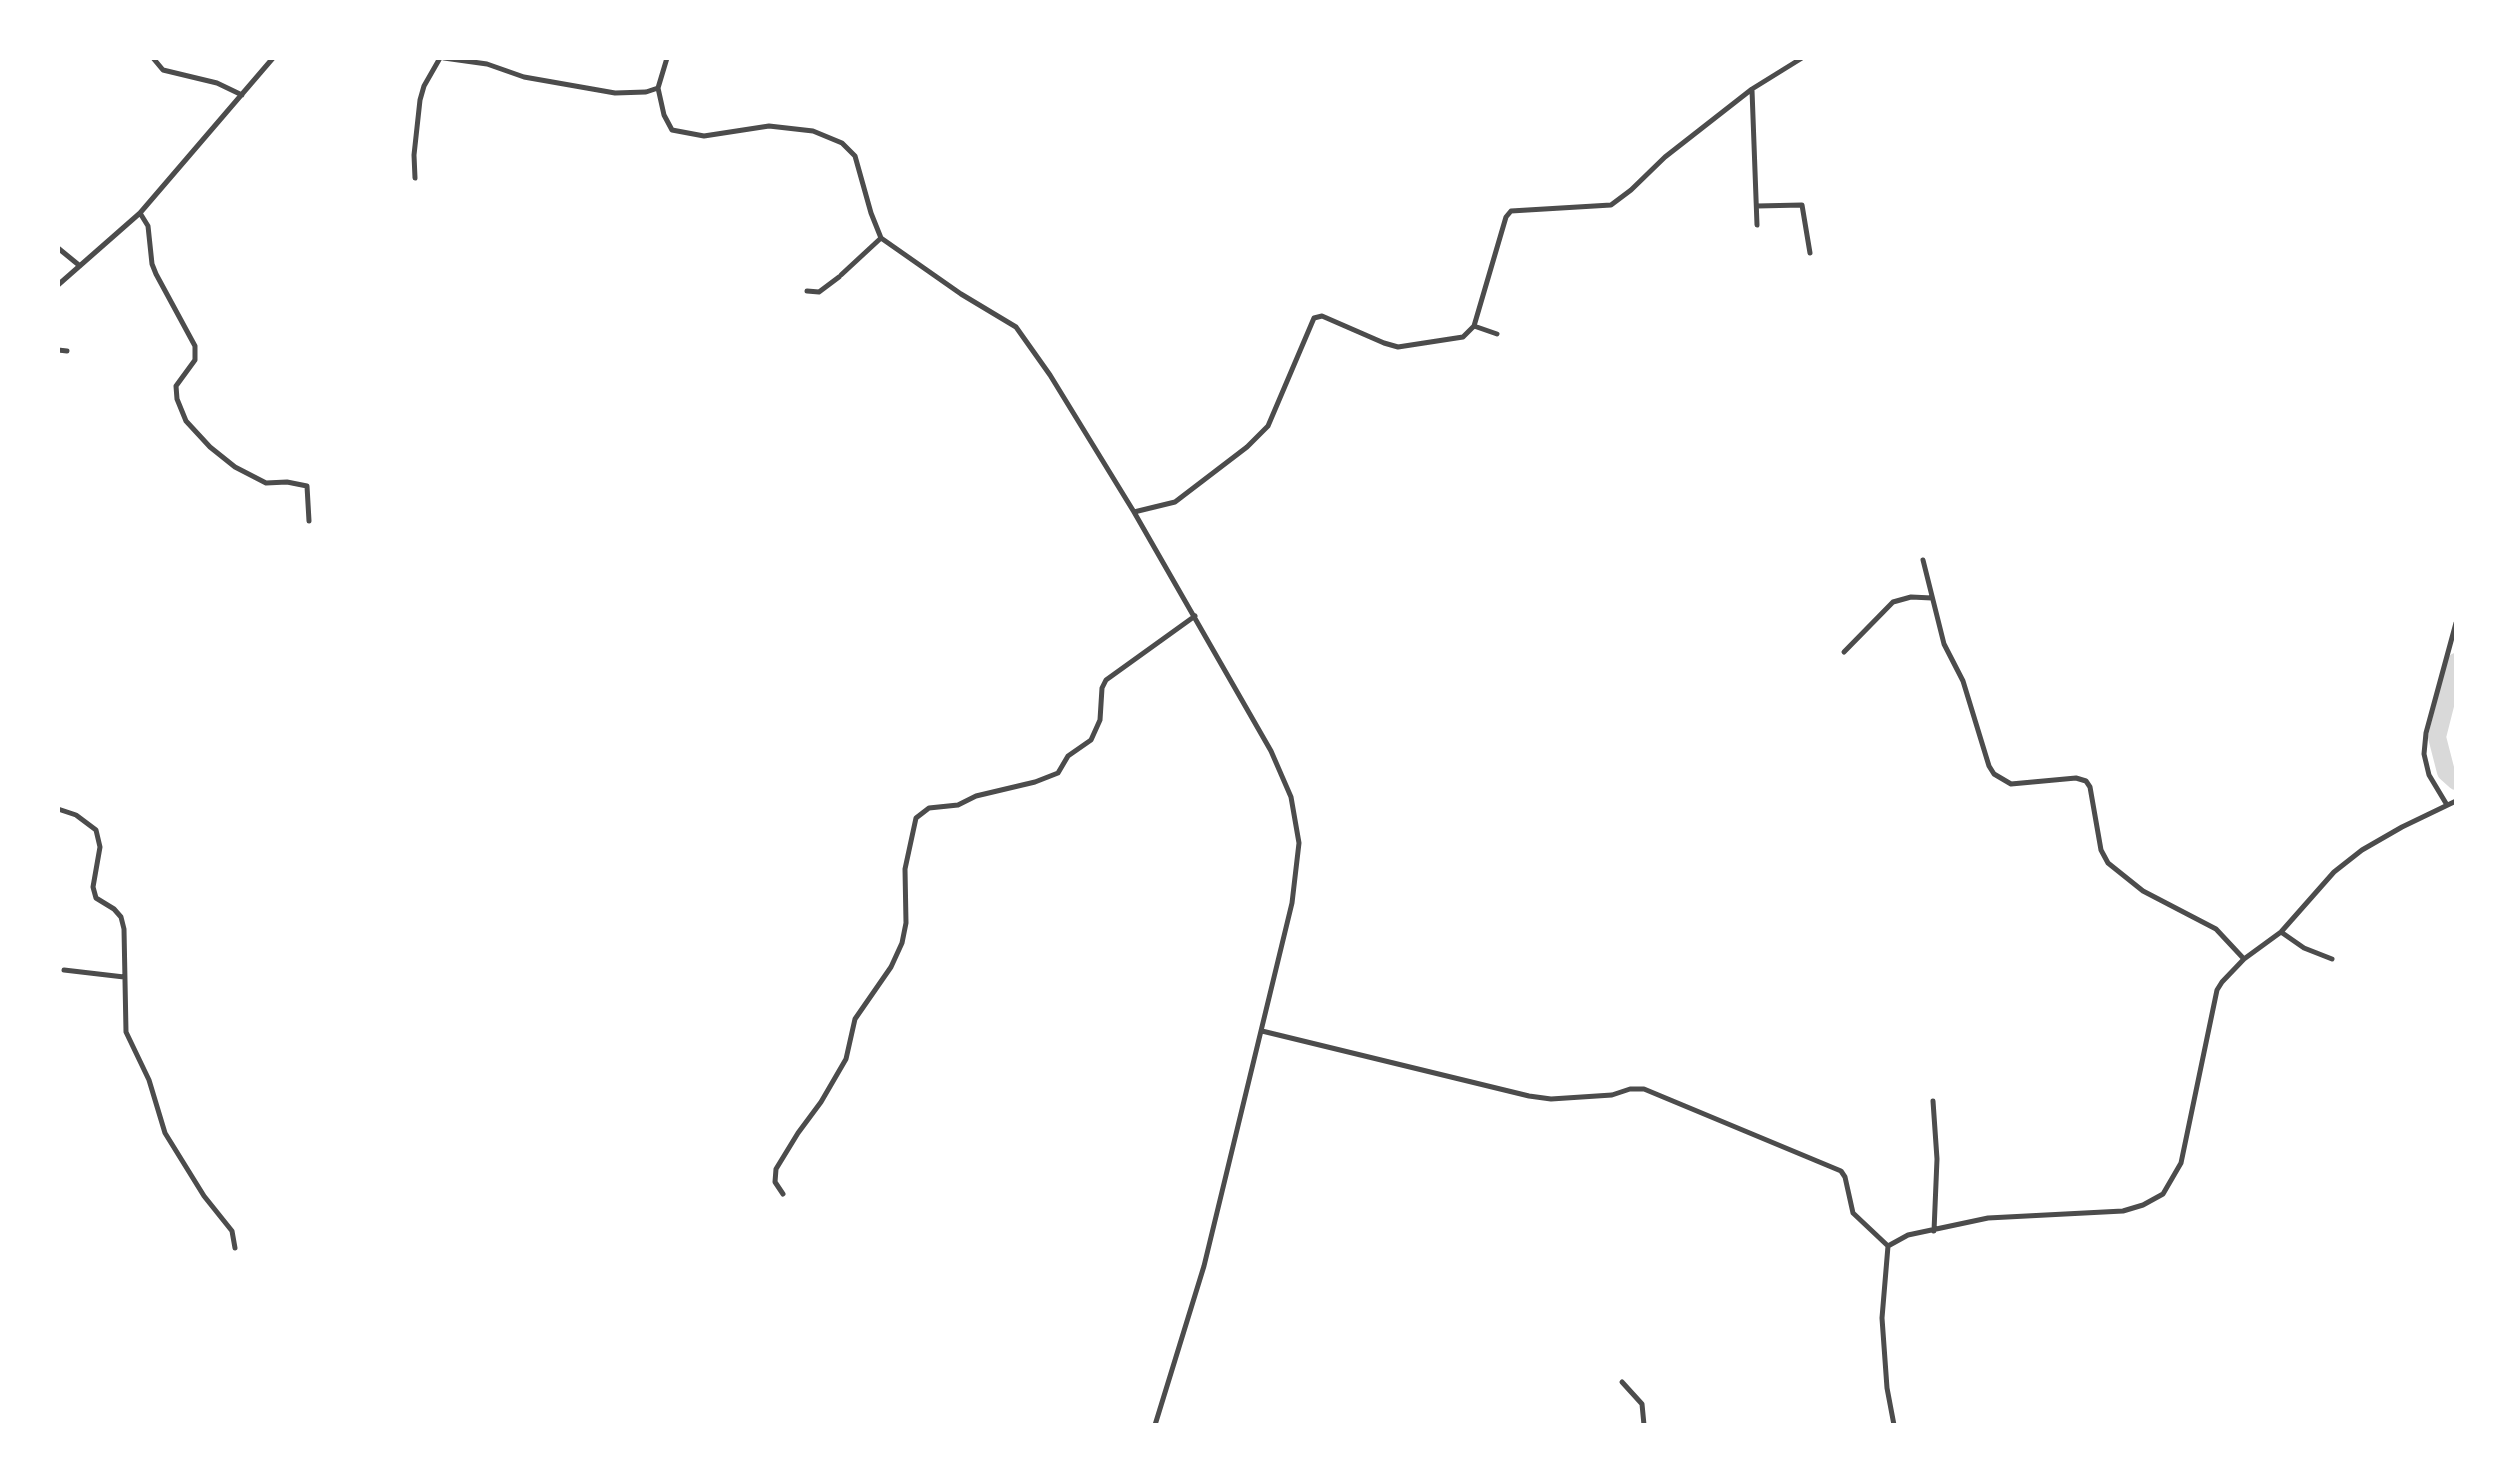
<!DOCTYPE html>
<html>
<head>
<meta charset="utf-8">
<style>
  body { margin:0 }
  #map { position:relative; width:2514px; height:1483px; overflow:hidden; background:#fff; font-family:Barlow,sans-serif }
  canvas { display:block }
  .frame { position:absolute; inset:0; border:60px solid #fff; pointer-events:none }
</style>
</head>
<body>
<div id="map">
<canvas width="2514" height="1483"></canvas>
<div class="frame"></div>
</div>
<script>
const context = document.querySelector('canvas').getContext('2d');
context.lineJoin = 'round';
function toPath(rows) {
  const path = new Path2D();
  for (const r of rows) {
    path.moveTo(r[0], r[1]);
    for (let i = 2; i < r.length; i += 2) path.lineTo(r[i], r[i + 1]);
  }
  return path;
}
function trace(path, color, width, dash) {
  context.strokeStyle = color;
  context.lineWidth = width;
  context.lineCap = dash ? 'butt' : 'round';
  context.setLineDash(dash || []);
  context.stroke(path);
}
trace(toPath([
  [2456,662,2437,737,2446,772,2456,781]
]), '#d9d9d9', 18);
trace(toPath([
  [153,58,163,70,217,83,242,95],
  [444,58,487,64,524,77,615,93,646,92,658,88,667,58],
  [658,88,664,115,672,130,704,136,769,126,813,131,842,143,855,156,871,213,881,238,961,294,1016,327,1050,375,1134,512,1271,751,1291,797,1299,843,1292,903,1204,1266,1155,1425],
  [1752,90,1757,225],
  [415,178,414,155,420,100,424,86,440,58],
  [1757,206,1802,205,1810,253],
  [140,213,148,226,152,264,156,274,195,346,195,360,176,386,177,399,186,421,210,447,235,467,266,483,287,482,307,486,309,521],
  [58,248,80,266],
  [841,275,881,238],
  [58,285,140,213,273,58],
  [807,291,819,292,839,277],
  [1474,326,1497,334],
  [58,350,67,351],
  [1134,512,1175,502,1247,447,1268,426,1314,318,1322,316,1384,343,1398,347,1463,337,1474,326,1506,217,1511,211,1611,205,1631,190,1665,157,1752,89,1802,58],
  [1923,560,1944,644,1963,681,1989,766,1994,774,2011,784,2076,778,2086,781,2090,787,2101,850,2108,863,2143,891,2216,929,2244,959],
  [1844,652,1893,602,1911,597,1932,598],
  [2447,805,2429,775,2424,754,2426,733,2456,623],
  [58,809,76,815,96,830,100,847,93,887,96,898,114,909,121,917,124,929,126,1032,149,1080,165,1133,204,1196,232,1231,235,1248],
  [2281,932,2304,948,2332,959],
  [64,970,124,977],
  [1262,1031,1529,1096,1551,1099,1612,1095,1630,1089,1644,1089,1841,1171,1845,1177,1853,1213,1888,1246],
  [1933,1101,1937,1159,1934,1231],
  [783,1194,775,1182,776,1169,798,1133,821,1102,846,1059,855,1019,891,967,902,943,906,923,905,869,916,818,929,808,958,805,976,796,1035,782,1058,773,1068,756,1091,740,1100,720,1102,688,1106,680,1195,616],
  [1622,1382,1642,1404,1644,1425],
  [1894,1425,1887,1388,1882,1318,1888,1246,1908,1235,1988,1218,2123,1211,2143,1205,2163,1194,2181,1163,2217,990,2222,982,2244,959,2281,932,2334,872,2362,850,2402,827,2456,801]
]), '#4c4c4c', 5);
</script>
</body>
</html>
